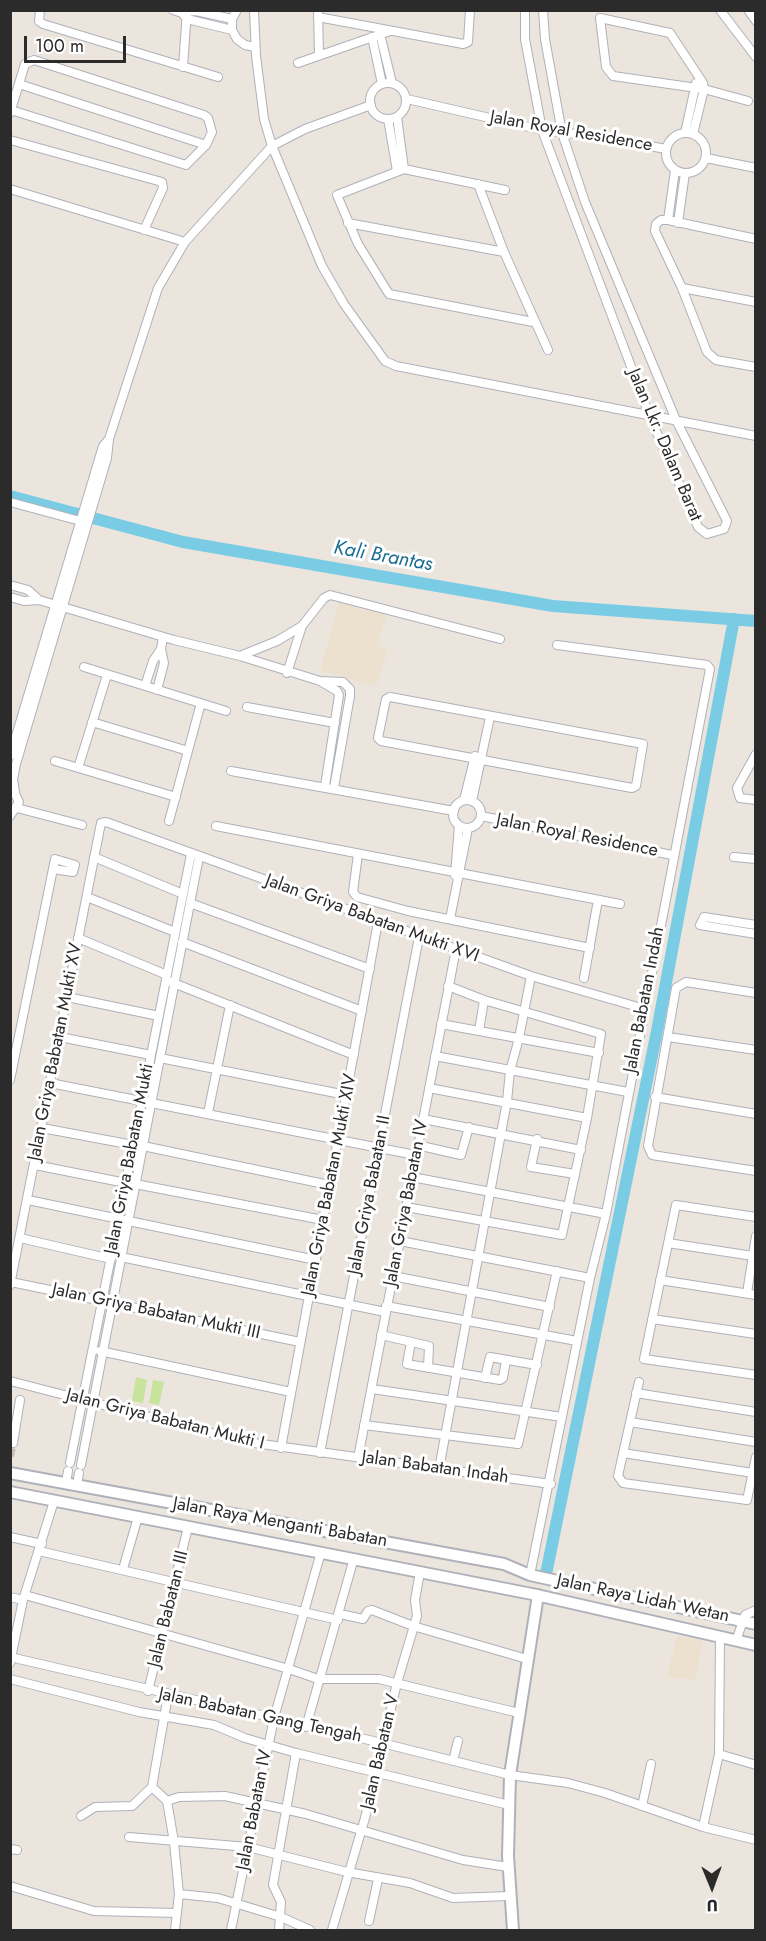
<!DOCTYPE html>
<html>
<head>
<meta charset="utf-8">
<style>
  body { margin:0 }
  #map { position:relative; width:766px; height:1941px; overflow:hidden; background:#ece5de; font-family:Jost,sans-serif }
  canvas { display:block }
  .frame { position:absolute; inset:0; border:12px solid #2b2b2b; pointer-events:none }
  .north { position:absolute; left:682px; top:1857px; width:60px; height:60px; -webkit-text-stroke:4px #fff; paint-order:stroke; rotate:179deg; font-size:16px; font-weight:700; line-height:24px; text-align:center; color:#2b2b2b }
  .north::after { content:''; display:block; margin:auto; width:21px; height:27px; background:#2b2b2b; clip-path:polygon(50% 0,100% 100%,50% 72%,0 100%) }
  .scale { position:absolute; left:24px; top:36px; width:102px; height:27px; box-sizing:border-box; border:3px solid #2b2b2b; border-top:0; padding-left:8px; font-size:18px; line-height:21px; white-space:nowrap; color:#2b2b2b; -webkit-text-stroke:4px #fff; paint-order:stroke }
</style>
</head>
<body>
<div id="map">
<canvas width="766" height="1941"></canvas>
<div class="frame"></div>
<div class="north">U</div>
<div class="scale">100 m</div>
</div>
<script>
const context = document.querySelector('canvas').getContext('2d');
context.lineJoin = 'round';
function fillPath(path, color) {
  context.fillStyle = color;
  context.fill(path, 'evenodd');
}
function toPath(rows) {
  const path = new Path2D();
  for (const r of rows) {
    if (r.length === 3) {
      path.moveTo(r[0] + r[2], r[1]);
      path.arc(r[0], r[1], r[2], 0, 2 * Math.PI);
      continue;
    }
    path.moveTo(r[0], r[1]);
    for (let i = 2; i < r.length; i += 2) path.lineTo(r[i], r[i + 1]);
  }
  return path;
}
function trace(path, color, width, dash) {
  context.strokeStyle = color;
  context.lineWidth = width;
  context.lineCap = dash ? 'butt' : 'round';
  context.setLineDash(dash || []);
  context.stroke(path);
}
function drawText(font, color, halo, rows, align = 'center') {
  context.font = font + ' Jost,sans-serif';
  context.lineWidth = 6;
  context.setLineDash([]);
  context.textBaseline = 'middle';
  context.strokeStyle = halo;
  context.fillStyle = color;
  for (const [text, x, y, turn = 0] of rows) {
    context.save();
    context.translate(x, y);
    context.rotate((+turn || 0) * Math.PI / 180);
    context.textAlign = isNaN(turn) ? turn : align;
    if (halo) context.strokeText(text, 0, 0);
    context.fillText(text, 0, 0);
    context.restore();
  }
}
fillPath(toPath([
  [340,599,388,613,377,645,388,650,376,686,320,671],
  [677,1636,703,1641,695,1680,667,1677]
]), '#ece1cf');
fillPath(toPath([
  [136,1377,147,1380,143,1403,132,1401],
  [153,1380,164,1382,159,1405,149,1403]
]), '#c8e49c');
trace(toPath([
  [10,496,183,542,553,606,756,621],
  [546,1574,657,1031,734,619]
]), '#7acce5', 12);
trace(toPath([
  [10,1456,13,1443]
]), '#c5c0ba', 8, [8, 4]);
const minor = toPath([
  [40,10,39,21,43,24,218,77],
  [173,10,182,13,187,19,232,30],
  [237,10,232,19,232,30,237,39,245,45,255,47],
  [254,10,256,56,264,119,272,146,322,266,344,304,385,361,396,366,756,436],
  [318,10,319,55],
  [525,10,525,39,542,130,650,417,698,527,707,534,724,529,727,521,724,515,676,420,585,202,562,133,545,39,543,10],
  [720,10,756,57],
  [748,10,756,21],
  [183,12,196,11,232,19],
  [318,17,463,44,468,42,470,10],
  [380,34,392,83],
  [372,37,382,84],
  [298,63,390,31],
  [183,67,187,10],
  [388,101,18],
  [19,84,206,145],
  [407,99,542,130,607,138,666,149],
  [10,113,25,64,34,60,204,115,208,118,212,132,206,145,186,165,11,110],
  [397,117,404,169],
  [388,119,397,171],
  [686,153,20],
  [685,133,696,83],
  [693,134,704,89,703,83,670,33,600,18,606,67,613,76,704,89,748,101],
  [10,140,162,182,163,188,144,230],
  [706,158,756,168],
  [478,184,504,252,548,350],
  [10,189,185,242],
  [505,190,404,169,337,195,358,244,389,294,533,322],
  [668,220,675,170],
  [348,223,504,252],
  [678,223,685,173],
  [756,239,668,220,661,220,656,224,655,231,682,288,707,352,716,360,756,367],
  [682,288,756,302],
  [10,502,84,522],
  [10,585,28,590,39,600],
  [10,597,24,601,39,600,174,640,240,656,320,681],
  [240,656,277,641,302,626,324,598,330,595,500,639],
  [84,667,226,711],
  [287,673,302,626],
  [145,686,153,661,161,649],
  [157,690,164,663,161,649,163,637],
  [390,697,643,744,636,786,632,788,381,741,378,738,386,699,390,697],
  [247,707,335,723],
  [92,722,188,751],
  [756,754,737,788,740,798,756,800],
  [10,756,103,446,109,439,158,288,185,242,272,146,305,129,371,105],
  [55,761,176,797],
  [78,768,107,675],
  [231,771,454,811],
  [325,786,339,695,337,691,320,681,343,682,350,689,350,696,334,788],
  [15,792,13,779,16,764,107,458,109,439],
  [464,800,475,756],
  [467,814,14],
  [472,801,490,717],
  [17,808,82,825],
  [10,816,19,802,12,788],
  [481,816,672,855],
  [169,821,201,703],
  [216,826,620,904],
  [358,854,353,892,357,897,408,911,590,948],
  [94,857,183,894],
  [734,857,756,859],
  [455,875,459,825],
  [87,897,175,932],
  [190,903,370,969],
  [450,919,468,828],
  [756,925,704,917,700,925,756,934],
  [78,938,167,975],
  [182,942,362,1011],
  [584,978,598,900],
  [171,982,354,1055],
  [756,993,686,982,676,988,648,1146,652,1155,756,1171],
  [67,997,159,1016],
  [441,1024,599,1053],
  [479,1031,484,1000],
  [60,1037,151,1055],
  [668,1037,756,1050],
  [435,1056,628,1092],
  [160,1058,346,1095],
  [10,1080,55,859,75,865,73,872,53,869],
  [50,1083,415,1155],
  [429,1088,587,1118],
  [655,1097,756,1114],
  [208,1113,230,1005],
  [423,1119,581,1150],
  [42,1128,133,1145],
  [537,1139,531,1167,575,1174],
  [417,1145,461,1155,469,1127],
  [143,1146,329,1185],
  [35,1165,126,1183],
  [412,1177,606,1214],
  [135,1184,323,1220],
  [28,1200,316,1260],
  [406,1207,562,1235,587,1118,601,1034,484,1000,448,986],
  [756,1217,676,1205,644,1359,756,1375],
  [20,1238,111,1259],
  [400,1241,590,1278],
  [668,1243,753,1256],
  [121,1257,385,1312],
  [393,1276,550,1307],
  [660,1280,756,1295],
  [11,1282,300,1342],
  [10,1285,101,823,106,822,531,976,645,1009],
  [747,1293,756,1236],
  [386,1306,577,1341],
  [652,1319,756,1334],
  [381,1335,429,1346,428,1368],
  [411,1342,407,1364,500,1380,503,1378,506,1360],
  [100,1351,291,1392],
  [485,1378,490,1357,537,1365],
  [10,1381,247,1442,551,1484],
  [639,1382,618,1476,623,1483,747,1500,756,1457],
  [372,1389,562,1417],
  [636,1393,756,1412],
  [630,1422,756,1442],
  [364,1425,518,1444,557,1271],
  [13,1443,20,1400],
  [281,1448,378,922],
  [320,1453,419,937],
  [623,1453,753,1473],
  [358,1458,456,949],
  [70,1463,191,854],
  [81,1465,199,857],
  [439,1469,507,1101,510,1071,519,1038,531,976],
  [66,1483,68,1471],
  [77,1485,79,1473],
  [10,1537,42,1544],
  [39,1551,338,1620],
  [123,1569,138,1517],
  [530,1575,590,1278,606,1214,710,669,707,665,557,645],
  [25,1595,289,1669,318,1679,379,1679,519,1713],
  [10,1597,23,1600],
  [340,1614,363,1619,368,1611,372,1610,413,1626,527,1659],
  [736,1641,745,1615,756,1610],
  [10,1657,382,1743,510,1775,568,1783,605,1793,703,1827,756,1840],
  [10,1663,23,1600,54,1501],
  [10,1679,139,1712,214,1725,245,1738,296,1753,509,1805],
  [148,1691,188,1527],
  [306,1727,354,1558],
  [719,1754,756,1765],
  [453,1761,458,1741],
  [152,1787,167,1801,174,1842,179,1894,175,1930],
  [167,1801,179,1797,225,1796,306,1814,463,1860,508,1867],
  [642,1806,651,1764],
  [81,1816,95,1807,132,1806,152,1787,168,1695],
  [703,1827,719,1754,720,1637],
  [129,1837,248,1847,347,1872,410,1883,453,1898,509,1896],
  [10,1849,17,1850],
  [10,1886,94,1911,177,1913],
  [179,1894,218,1898,281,1917,310,1930],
  [369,1921,378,1879],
  [231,1930,274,1718,321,1552],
  [279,1930,281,1902,273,1885,296,1753],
  [332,1930,365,1818,397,1683,417,1616,415,1600,420,1572]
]);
const secondary = toPath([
  [10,1473,504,1564,530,1575,756,1624],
  [10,1492,532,1594,756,1645],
  [513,1930,508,1856,510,1775,538,1595]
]);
trace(minor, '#afb1ba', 10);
trace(secondary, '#afb1ba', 14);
trace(minor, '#fff', 8);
trace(secondary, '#fff', 10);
drawText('18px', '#2b2b2b', '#fff', [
  ["Jalan Royal Residence",571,132,10],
  ["Jalan Lkr. Dalam Barat",664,445,67],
  ["Jalan Royal Residence",577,836,11],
  ["Jalan Griya Babatan Mukti XVI",372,919,20],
  ["Jalan Babatan Indah",645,1000,-79],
  ["Jalan Griya Babatan Mukti XV",56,1052,-79],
  ["Jalan Griya Babatan Mukti",130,1159,-79],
  ["Jalan Griya Babatan Mukti XIV",330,1185,-79],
  ["Jalan Griya Babatan II",370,1195,-79],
  ["Jalan Griya Babatan IV",407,1203,-79],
  ["Jalan Griya Babatan Mukti III",156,1312,12],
  ["Jalan Griya Babatan Mukti I",165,1420,14],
  ["Jalan Babatan Indah",435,1468,8],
  ["Jalan Raya Menganti Babatan",280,1523,10],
  ["Jalan Raya Lidah Wetan",643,1599,12],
  ["Jalan Babatan III",169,1609,-76],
  ["Jalan Babatan Gang Tengah",260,1716,12],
  ["Jalan Babatan V",381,1752,-77],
  ["Jalan Babatan IV",255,1810,-79]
]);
drawText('italic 20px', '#186c92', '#fff', [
  ["Kali Brantas",383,557,10]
]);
</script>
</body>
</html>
